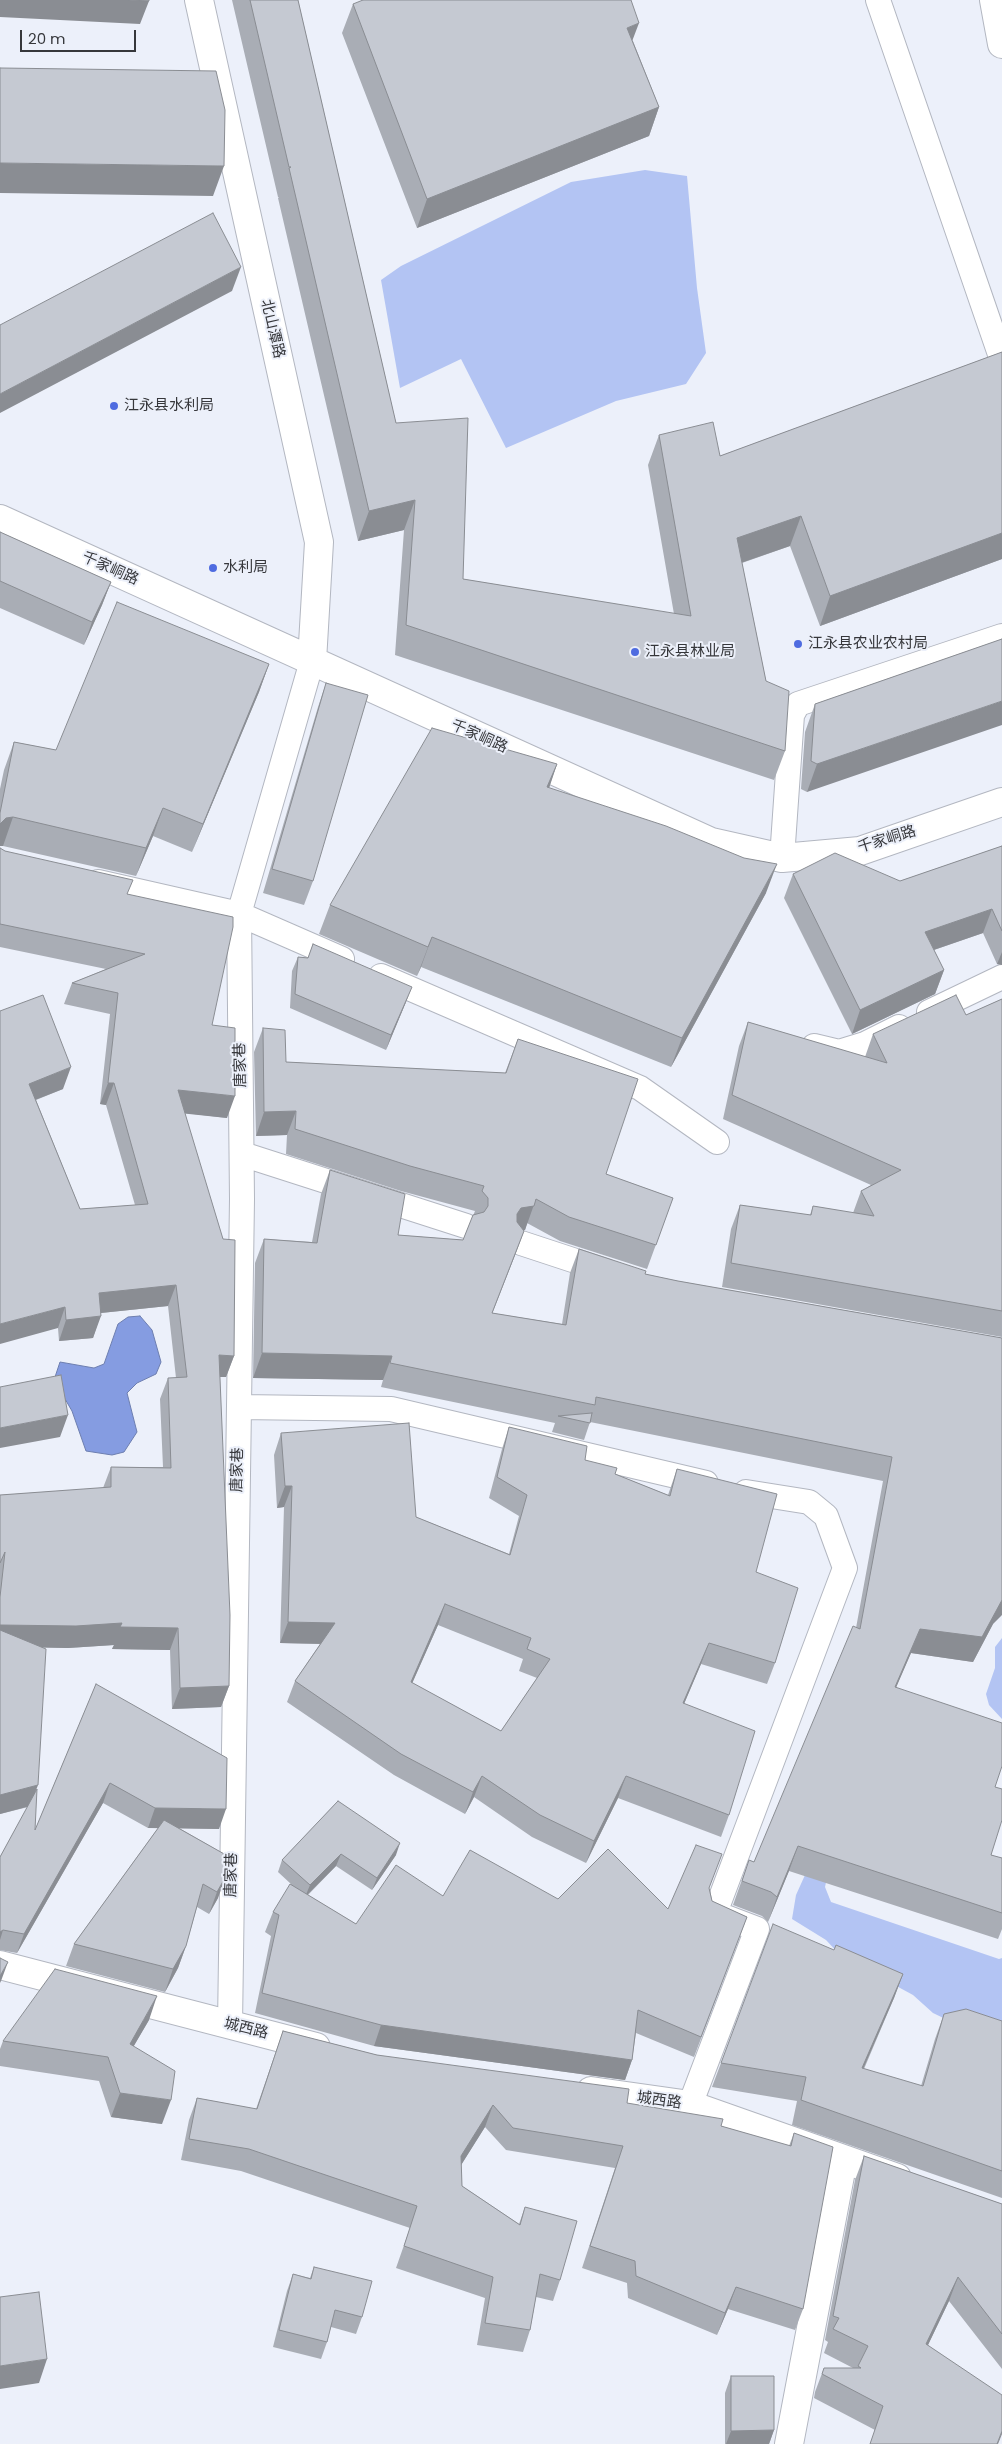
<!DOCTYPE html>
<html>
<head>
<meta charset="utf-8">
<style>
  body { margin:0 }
  #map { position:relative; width:1002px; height:2444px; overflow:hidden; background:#ecf0fa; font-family:Poppins,sans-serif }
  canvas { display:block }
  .scale { position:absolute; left:20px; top:30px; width:116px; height:22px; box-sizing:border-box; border:2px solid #36373b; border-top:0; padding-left:6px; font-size:15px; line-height:18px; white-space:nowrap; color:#36373b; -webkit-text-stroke:4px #ecf0fa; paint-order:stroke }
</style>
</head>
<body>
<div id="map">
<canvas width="1002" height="2444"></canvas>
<div class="scale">20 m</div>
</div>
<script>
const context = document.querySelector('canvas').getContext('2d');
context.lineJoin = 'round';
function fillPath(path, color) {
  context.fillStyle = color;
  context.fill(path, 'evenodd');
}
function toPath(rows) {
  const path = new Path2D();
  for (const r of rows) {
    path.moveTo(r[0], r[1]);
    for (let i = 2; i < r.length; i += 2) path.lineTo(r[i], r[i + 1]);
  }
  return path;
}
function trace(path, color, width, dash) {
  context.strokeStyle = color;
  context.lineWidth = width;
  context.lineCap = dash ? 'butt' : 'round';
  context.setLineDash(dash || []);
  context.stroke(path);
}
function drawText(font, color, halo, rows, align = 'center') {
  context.font = font + ' Poppins,"Noto Sans SC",sans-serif';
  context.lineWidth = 4;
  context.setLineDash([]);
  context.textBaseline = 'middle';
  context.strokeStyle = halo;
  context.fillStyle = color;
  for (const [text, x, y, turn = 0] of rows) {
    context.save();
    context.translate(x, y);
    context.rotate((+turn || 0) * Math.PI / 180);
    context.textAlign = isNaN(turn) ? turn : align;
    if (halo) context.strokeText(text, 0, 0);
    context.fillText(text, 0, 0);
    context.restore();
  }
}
fillPath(toPath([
  [645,170,687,176,697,288,706,353,686,384,616,401,506,448,461,359,400,388,381,280,401,266,571,182],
  [1002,1638,1002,1719,989,1705,986,1694,995,1668,995,1647],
  [828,1873,825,1887,831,1902,999,1959,1002,1958,1002,2038,960,2026,933,2013,913,1995,841,1956,826,1940,792,1919,796,1895,805,1875]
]), '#b3c4f3');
const water = toPath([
  [140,1316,152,1330,161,1362,156,1374,137,1383,127,1393,137,1432,124,1452,112,1455,86,1451,72,1411,54,1380,60,1362,94,1368,104,1364,118,1324,128,1317,140,1316]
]);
fillPath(water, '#859ce1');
trace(water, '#6d7eaf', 1);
const lane = toPath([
  [878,0,1002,360],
  [782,858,792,715,798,704,1002,636],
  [98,882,239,914,312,661],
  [381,976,640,1088,717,1142],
  [929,1012,1002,977],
  [814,1046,839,1052,865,1044,899,1027],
  [242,1154,466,1226],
  [521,1243,606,1271],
  [239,1407,391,1409,706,1483],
  [230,2025,242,1199,239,914,342,959],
  [690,2105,757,1929,715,1913,845,1568,826,1516,809,1502,746,1492]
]);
const street = toPath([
  [994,0,1002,44],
  [0,1965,316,2047],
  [591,2091,690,2105,897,2178],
  [789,2444,843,2160]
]);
const secondary = toPath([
  [199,0,319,542,312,661],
  [0,519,711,842,782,858,860,851,1002,802]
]);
trace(lane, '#b3b7c1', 26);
trace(street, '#b3b7c1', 30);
trace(secondary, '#b3b7c1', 30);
trace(lane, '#fff', 24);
trace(street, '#fff', 28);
trace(secondary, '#fff', 28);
fillPath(toPath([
  [232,0,298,0,396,423,463,579,674,614,648,465,659,435,720,456,1002,352,1002,559,820,626,790,546,742,563,766,681,785,751,774,780,395,655,404,530,358,541,278,198,279,197,278,197],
  [353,4,633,41,659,107,649,136,417,228,342,33],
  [0,532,111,582,102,605,84,645,0,608],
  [1002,639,807,792,801,789,805,732,815,704],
  [269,664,259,692,192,852,153,836,136,876,3,846,0,846,0,789,4,770,14,742,56,750],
  [326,683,313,881,304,905,263,893,318,707],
  [557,764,549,788,766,893,671,1067,421,967,417,976,319,934,330,905],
  [1002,846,1002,965,997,964,983,933,934,950,944,970,935,994,852,1034,784,898,793,874,900,881],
  [0,848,5,851,128,894,212,1025,227,1118,185,1113,234,1356,226,1377,220,1377,229,1686,221,1707,172,1709,170,1650,112,1649,114,1645,68,1648,42,1647,35,1794,35,1830,96,1684,219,1829,179,1828,226,1855,218,1898,209,1914,197,1907,186,1946,178,1968,165,1992,66,1966,74,1944,158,1828,148,1828,103,1803,17,1953,0,1950,0,1857,28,1807,0,1814,0,1495,103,1488,111,1467,163,1467,160,1399,168,1378,176,1378,168,1306,101,1313,93,1338,59,1341,58,1328,0,1011,63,1089,36,1100,80,1209,135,1205,106,1105,100,1104,110,1014,64,1004,72,983,106,969,0,947],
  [313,944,406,1002,386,1050,290,1008,292,971,298,957,308,958],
  [1002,999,1002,1337,722,1287,731,1229,740,1205,810,1215,813,1206,853,1213,861,1191,871,1185,723,1119,739,1046,748,1022,865,1057,873,1034,966,1015],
  [263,1028,286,1062,505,1073,518,1039,606,1174,673,1198,647,1269,560,1241,527,1223,525,1230,523,1230,524,1231,515,1255,492,1313,562,1324,570,1273,579,1249,645,1274,678,1281,1002,1338,993,1624,973,1662,911,1653,896,1687,995,1787,991,1855,1002,1858,1002,1929,998,1939,789,1871,768,1922,762,1916,733,1905,749,1860,754,1862,856,1628,883,1481,590,1422,584,1440,552,1432,555,1423,381,1387,383,1380,253,1378,255,1263,264,1239,312,1242,321,1194,330,1170,398,1235,463,1240,475,1211,401,1191,286,1154,287,1135,256,1136,254,1052],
  [509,1427,585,1460,615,1474,668,1495,677,1469,756,1572,775,1663,767,1684,701,1664,684,1704,729,1815,721,1837,618,1798,586,1863,532,1837,474,1797,465,1814,394,1775,287,1702,295,1681,320,1644,280,1643,284,1507,277,1508,274,1455,281,1433,416,1517,509,1554,519,1516,489,1498,502,1449],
  [438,1625,523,1659,519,1671,537,1678,501,1731,412,1683],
  [338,1801,396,1855,372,1890,336,1866,308,1895,356,1924,443,1896,558,1899,668,1909,710,1889,712,1901,747,1917,694,2057,636,2033,632,2060,625,2080,374,2046,255,2013,271,1936,265,1932,273,1912,291,1884,278,1872,282,1860],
  [834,1950,903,1974,894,1998,864,2069,921,2086,935,2039,944,2014,1002,2021,1002,2198,792,2125,797,2101,712,2087,721,2063],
  [149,2020,133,2047,162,2124,111,2117,99,2081,0,2066,0,2049,3,2041],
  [283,2031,377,2055,627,2103,721,2126,789,2146,794,2133,803,2309,795,2330,728,2309,717,2335,628,2298,627,2283,582,2268,615,2168,506,2150,485,2127,461,2165,462,2186,519,2224,525,2207,560,2280,553,2301,536,2297,530,2330,523,2352,477,2345,485,2298,396,2268,410,2228,241,2171,181,2160,189,2120,197,2098,256,2109],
  [864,2156,1002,2204,1002,2369,949,2301,928,2345,998,2444,870,2444,875,2430,814,2398,815,2392,824,2368,853,2368,824,2353,828,2342,825,2340,855,2180],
  [314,2267,362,2317,356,2334,331,2327,327,2342,321,2359,273,2347,287,2291,293,2274,310,2278],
  [731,2376,774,2430,769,2444,725,2444,725,2393]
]), '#a9adb5');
fillPath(toPath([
  [0,0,129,0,149,1,140,24,0,17],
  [639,23,628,52,627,28],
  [659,107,649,136,417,228,427,199],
  [0,163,224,166,213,196,0,193],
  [241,267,232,291,0,413,0,394],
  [415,500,404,530,358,541,369,511],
  [801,516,790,546,726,568,737,538],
  [1002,533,1002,559,820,626,830,596],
  [111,582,102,605,84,645,92,622],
  [269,664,259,692,192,852,203,824],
  [1002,701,1002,725,807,792,817,764],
  [557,764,547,794,547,787],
  [163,808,153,836,136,876,146,848],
  [13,817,3,846,0,846,0,824,6,818],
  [777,864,766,893,671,1067,682,1038],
  [992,909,983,933,916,956,925,932],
  [432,937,421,967,417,976,428,947],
  [1002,952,1002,965,997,964],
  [944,970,935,994,852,1034,860,1010],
  [412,987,406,1002,386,1050,391,1035],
  [71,1067,63,1089,22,1105,29,1084],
  [108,1083,114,1083,106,1105,100,1104],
  [178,1090,235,1096,227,1118,170,1112],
  [296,1111,287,1135,256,1136,264,1112],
  [536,1199,525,1230,512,1233,517,1214,521,1208],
  [524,1231,515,1255,483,1337,492,1313],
  [176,1285,168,1306,91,1314,99,1293],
  [65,1307,58,1328,0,1344,0,1324],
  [101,1316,93,1338,59,1341,66,1320],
  [262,1353,392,1356,383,1380,253,1378],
  [219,1355,234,1356,226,1377,211,1377],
  [68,1415,60,1437,0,1448,0,1428],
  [285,1486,292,1486,284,1507,277,1508],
  [1002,1600,1002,1615,993,1624,973,1662,911,1653,886,1711,895,1687,920,1629],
  [445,1604,438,1625,403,1704,411,1682],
  [288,1622,335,1623,327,1644,280,1643],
  [122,1623,178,1628,170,1650,112,1649,114,1645,68,1648,0,1647,0,1625],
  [709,1643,701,1664,675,1725,683,1703],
  [229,1686,221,1707,172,1709,180,1688],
  [482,1776,474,1797,465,1814,473,1792],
  [626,1776,618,1798,586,1863,594,1841],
  [110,1783,103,1803,17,1953,24,1934],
  [38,1785,30,1806,0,1814,0,1795],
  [155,1808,226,1809,219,1829,148,1828],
  [400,1843,396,1855,372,1890,377,1878],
  [798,1846,789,1871,768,1922,777,1897],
  [341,1854,336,1866,305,1897,310,1885],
  [226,1876,218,1898,209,1914,217,1892],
  [3,1930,0,1940,0,1932],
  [186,1946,178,1968,165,1992,173,1969],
  [8,1962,1,1981,0,1983,0,1976],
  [903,1974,894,1998,853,2092,862,2068],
  [157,1996,149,2020,121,2068,130,2044],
  [381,2025,632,2060,625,2080,374,2046],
  [120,2093,171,2100,162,2124,111,2117],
  [493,2105,485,2127,453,2178,461,2156],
  [958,2277,949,2301,917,2368,926,2344],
  [736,2287,728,2309,717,2335,725,2313],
  [47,2359,39,2383,0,2389,0,2366],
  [774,2430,769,2444,726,2444,731,2431],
  [1002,2431,1002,2434,998,2444,997,2444]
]), '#8a8d93');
const building = toPath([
  [129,0,149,0,149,1,129,0],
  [250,0,298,0,396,423,468,418,463,579,691,616,659,435,713,422,720,456,1002,352,1002,533,830,596,801,516,737,538,766,681,789,691,785,751,406,625,415,500,369,511,289,168,291,167,289,167,250,0],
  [363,0,631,0,639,23,627,28,659,107,427,199,353,4,363,0],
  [0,68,216,71,225,110,224,166,0,163,0,68],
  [213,213,241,267,0,394,0,325,213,213],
  [0,532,111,582,92,622,0,581,0,532],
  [117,602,269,664,203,824,163,808,146,848,13,817,6,818,0,824,0,813,14,742,56,750,117,602],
  [1002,639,1002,701,817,764,811,761,815,704,1002,639],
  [326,683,368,695,313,881,272,869,326,683],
  [432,728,557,764,547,787,666,826,744,858,777,864,682,1038,432,937,428,947,330,905,432,728],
  [1002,846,1002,931,992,909,925,932,944,970,860,1010,793,874,835,853,900,881,1002,846],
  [0,848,5,851,133,880,127,894,233,917,233,927,212,1025,235,1028,235,1096,178,1090,223,1239,235,1240,234,1356,219,1355,230,1615,229,1686,180,1688,178,1628,120,1627,122,1623,76,1626,0,1625,0,1597,5,1552,0,1563,0,1495,111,1487,111,1467,171,1468,168,1378,187,1377,176,1285,99,1293,101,1316,66,1320,65,1307,0,1324,0,1011,43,995,71,1067,29,1084,80,1209,148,1204,114,1083,108,1083,118,993,72,983,145,954,0,924,0,848],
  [313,944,412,987,391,1035,295,994,298,957,308,958,313,944],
  [956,995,966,1015,1002,999,1002,1311,731,1263,740,1205,811,1215,813,1206,874,1216,861,1191,901,1170,732,1095,748,1022,887,1063,873,1034,956,995],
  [263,1028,285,1030,286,1062,506,1073,518,1039,638,1079,606,1174,673,1198,656,1245,569,1217,536,1199,534,1206,521,1208,517,1214,517,1222,524,1231,492,1313,566,1325,579,1249,646,1271,645,1274,678,1281,1002,1338,1002,1600,982,1637,920,1629,895,1687,1002,1723,1002,1766,995,1787,1002,1789,1002,1820,991,1855,1002,1858,1002,1913,798,1846,777,1897,771,1892,742,1881,749,1860,754,1862,853,1626,860,1629,892,1457,596,1397,595,1405,390,1363,392,1356,262,1353,264,1239,317,1243,330,1170,405,1194,398,1235,463,1240,473,1215,484,1212,488,1206,488,1198,482,1191,484,1186,410,1166,295,1129,296,1111,264,1112,263,1028],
  [61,1375,68,1415,0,1428,0,1387,61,1375],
  [592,1413,590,1423,558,1416,592,1413],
  [409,1423,416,1517,510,1555,527,1495,497,1477,509,1427,587,1446,585,1460,617,1468,615,1474,670,1496,677,1469,777,1494,756,1572,798,1588,775,1663,709,1643,683,1703,755,1731,729,1815,626,1776,594,1841,540,1815,482,1776,473,1792,401,1754,295,1681,335,1623,288,1622,292,1486,285,1486,281,1433,409,1423],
  [445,1604,531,1638,527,1649,550,1659,501,1731,411,1682,445,1604],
  [0,1630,46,1649,38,1785,0,1795,0,1630],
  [96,1684,227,1758,226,1809,155,1808,110,1783,24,1934,3,1930,0,1932,0,1857,37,1789,35,1830,96,1684],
  [338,1801,400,1843,377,1878,341,1854,310,1885,282,1860,338,1801],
  [164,1820,226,1855,226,1876,217,1892,203,1884,186,1946,173,1969,74,1944,164,1820],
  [696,1845,722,1854,709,1888,712,1901,747,1917,701,2037,638,2010,632,2060,381,2025,262,1993,279,1915,273,1912,290,1884,356,1924,396,1865,443,1896,470,1850,558,1899,608,1849,668,1909,696,1845],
  [773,1924,834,1950,836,1945,903,1974,862,2068,923,2086,944,2014,966,2009,1002,2021,1002,2171,801,2100,806,2077,721,2063,773,1924],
  [0,1958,8,1962,0,1976,0,1958],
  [55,1969,157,1996,130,2044,175,2071,171,2100,120,2093,108,2057,3,2041,55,1969],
  [283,2031,377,2055,629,2089,627,2103,723,2119,721,2126,791,2146,794,2133,833,2147,803,2309,736,2287,725,2313,636,2276,635,2261,590,2246,623,2146,513,2128,493,2105,461,2156,462,2186,520,2225,525,2207,577,2221,560,2280,540,2274,530,2330,485,2323,493,2277,404,2246,417,2206,249,2149,189,2139,197,2098,257,2109,283,2031],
  [864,2156,1002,2204,1002,2334,958,2277,926,2344,1002,2395,1002,2431,997,2444,870,2444,883,2406,822,2374,824,2368,861,2368,858,2366,868,2346,833,2329,839,2318,833,2316,864,2156],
  [314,2267,372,2281,362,2317,335,2310,327,2342,279,2330,293,2274,311,2279,314,2267],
  [39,2292,47,2359,0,2366,0,2297,39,2292],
  [731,2376,774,2376,774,2430,731,2431,731,2376]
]);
fillPath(building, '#c5c9d2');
trace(building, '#8a8d93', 1);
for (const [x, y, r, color] of [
  [114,406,5,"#4e6be0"],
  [213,568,5,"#4e6be0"],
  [798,644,5,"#4e6be0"],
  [635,652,5,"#4e6be0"]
]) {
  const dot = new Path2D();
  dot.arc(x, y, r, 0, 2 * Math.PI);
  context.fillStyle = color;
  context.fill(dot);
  trace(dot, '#ecf0fa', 2);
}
drawText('15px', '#36373b', '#ecf0fa', [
  ["北山潭路",272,329,77],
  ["千家峒路",110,569,24],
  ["千家峒路",479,737,24],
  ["千家峒路",887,840,-17],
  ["唐家巷",241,1065,-91],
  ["唐家巷",238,1470,-89],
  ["唐家巷",232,1875,-89],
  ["城西路",246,2029,14],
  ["城西路",659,2101,8]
]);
drawText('15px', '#36373b', '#ecf0fa', [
  ["江永县水利局",124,406],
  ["水利局",223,568],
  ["江永县农业农村局",808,644],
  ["江永县林业局",645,652]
], 'left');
</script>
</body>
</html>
